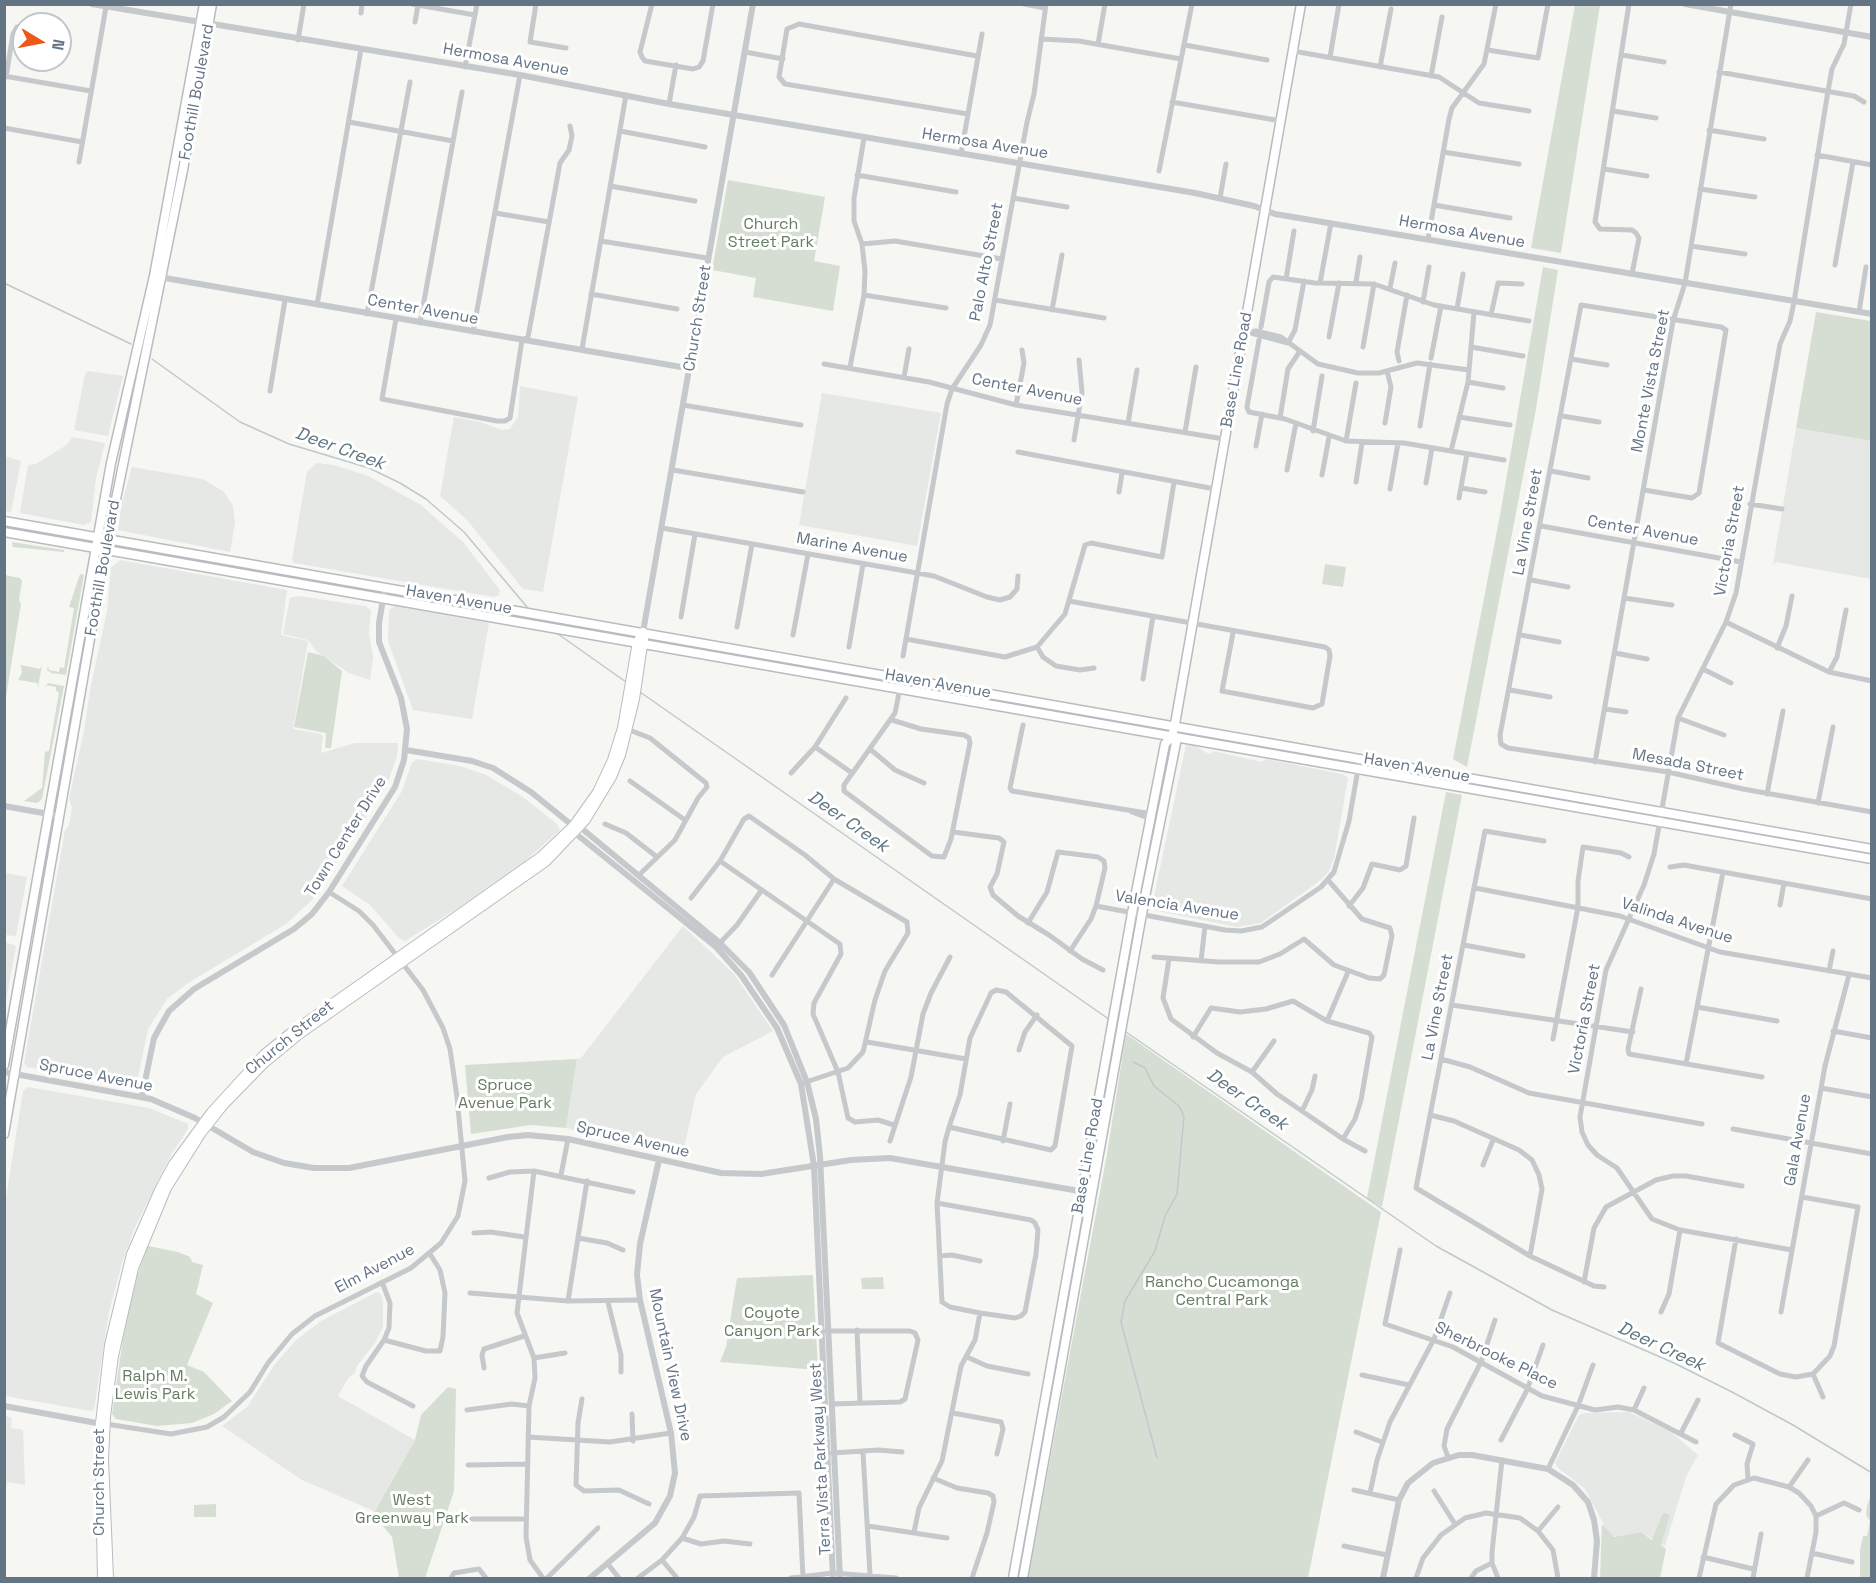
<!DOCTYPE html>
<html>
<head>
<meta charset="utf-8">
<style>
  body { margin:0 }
  #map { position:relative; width:1876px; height:1583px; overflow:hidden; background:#f6f6f2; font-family:"Space Grotesk",sans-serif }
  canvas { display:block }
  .frame { position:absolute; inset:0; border:6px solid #637485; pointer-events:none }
  .north { position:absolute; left:12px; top:12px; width:60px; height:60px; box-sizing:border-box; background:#fff; border:2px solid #c1c7ce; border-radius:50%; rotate:100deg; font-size:16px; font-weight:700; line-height:24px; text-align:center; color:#637485 }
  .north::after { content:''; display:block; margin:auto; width:21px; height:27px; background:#ee571a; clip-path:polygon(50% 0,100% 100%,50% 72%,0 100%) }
</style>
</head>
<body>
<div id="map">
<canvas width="1876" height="1583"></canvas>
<div class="frame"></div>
<div class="north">N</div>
</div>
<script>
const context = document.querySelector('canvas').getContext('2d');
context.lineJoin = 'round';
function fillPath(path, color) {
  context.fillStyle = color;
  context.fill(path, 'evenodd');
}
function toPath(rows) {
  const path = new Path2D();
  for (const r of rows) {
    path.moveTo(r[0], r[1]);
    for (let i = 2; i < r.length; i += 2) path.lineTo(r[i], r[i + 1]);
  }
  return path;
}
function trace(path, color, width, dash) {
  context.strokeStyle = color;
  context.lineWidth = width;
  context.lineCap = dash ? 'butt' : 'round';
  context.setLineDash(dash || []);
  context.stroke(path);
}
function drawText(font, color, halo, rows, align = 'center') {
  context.font = font + ' "Space Grotesk",sans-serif';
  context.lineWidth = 6;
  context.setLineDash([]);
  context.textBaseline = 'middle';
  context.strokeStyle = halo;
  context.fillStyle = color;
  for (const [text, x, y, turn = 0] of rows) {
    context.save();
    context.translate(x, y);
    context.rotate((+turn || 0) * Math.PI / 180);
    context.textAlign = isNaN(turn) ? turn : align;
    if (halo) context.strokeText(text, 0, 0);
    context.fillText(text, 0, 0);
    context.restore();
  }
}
fillPath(toPath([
  [88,371,123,376,108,436,74,430,85,374],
  [520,386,578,397,543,592,523,589,467,520,440,496,454,417,480,422,502,430,510,429,518,417],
  [822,393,941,413,917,546,799,525],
  [1796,428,1871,441,1871,579,1776,562,1773,565],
  [73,437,105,443,96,478,91,522,84,525,20,513,28,465,36,464,65,446],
  [4,456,21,461,11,512,5,511],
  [316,463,333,465,366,475,421,505,463,542,500,590,499,595,494,597,294,563,292,559,307,472],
  [132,467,203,479,224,492,233,506,235,522,230,552,118,530,122,502],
  [120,560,287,590,281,635,308,641,293,729,321,734,323,737,321,753,355,743,398,743,397,756,388,782,315,897,286,924,188,983,167,999,148,1029,137,1082,131,1086,27,1067,24,1063,65,830,69,826,72,808,69,799,84,731,90,690,107,611,111,568],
  [298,596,365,606,371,610,369,633,373,657,370,680,349,673,316,651,308,640,283,634,290,598],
  [395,606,489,623,472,719,413,710,388,641,389,610],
  [1186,745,1195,746,1207,753,1212,754,1213,751,1262,762,1266,759,1342,774,1348,778,1334,859,1329,871,1321,880,1261,923,1237,927,1157,911,1152,906],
  [418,759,460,766,486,775,523,797,557,824,560,830,524,862,458,908,405,941,399,938,370,905,342,886,402,791,412,762],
  [5,873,27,877,16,936,5,935],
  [683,926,734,974,773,1031,723,1057,696,1094,682,1157,566,1128,577,1059,581,1058],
  [5,942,16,946,5,1005],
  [28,1087,149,1108,188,1124,188,1129,171,1155,135,1227,122,1263,109,1312,94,1409,91,1411,5,1396,5,1204,23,1091],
  [377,1292,381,1294,383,1302,383,1327,375,1343,357,1366,354,1374,349,1377,338,1396,415,1440,374,1511,302,1480,222,1426,247,1407,275,1364,296,1340,321,1321],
  [1629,1412,1671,1432,1698,1455,1686,1477,1665,1546,1641,1532,1617,1537,1609,1534,1585,1489,1558,1468,1555,1463,1579,1415,1585,1413],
  [5,1416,12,1418,11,1428,23,1430,25,1485,7,1482,5,1497]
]), '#e6e8e6');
fillPath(toPath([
  [1575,5,1600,5,1561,253,1531,248],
  [728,180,825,197,814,261,840,266,833,311,753,297,756,278,712,270],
  [1543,267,1558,270,1536,409,1467,767,1453,759,1500,515],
  [1816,312,1871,321,1871,441,1796,428],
  [12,542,64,550,64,552,13,547],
  [1325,564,1346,567,1343,587,1322,584],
  [80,574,84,575,66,675,51,673,47,670,48,666,49,670,59,672,60,667,64,668,74,608,69,607],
  [5,575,20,578,22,581,19,600,21,604,5,703],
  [308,652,324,656,342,671,331,748,325,748,326,733,294,727],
  [20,662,21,665,40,669,42,665,38,687,37,683,19,680,17,683,22,672],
  [48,683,64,686,42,799,37,803,24,801,42,788,45,752,49,751,59,692,56,691,56,687,46,685,44,688],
  [1446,792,1462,795,1382,1207,1367,1198],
  [1126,1034,1381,1212,1308,1578,1028,1578,1107,1154],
  [577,1059,566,1128,531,1125,471,1134,465,1065],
  [148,1246,178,1252,190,1257,192,1262,203,1265,196,1294,213,1303,187,1365,204,1372,232,1401,214,1414,192,1423,157,1426,116,1419,112,1414,125,1325,134,1284],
  [813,1275,818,1370,720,1362,726,1347,737,1278],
  [883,1277,884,1289,862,1289,861,1278],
  [448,1387,456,1389,454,1491,425,1578,399,1578,392,1537,373,1514,415,1440,421,1415],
  [1871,1494,1871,1570,1870,1578,1860,1578,1860,1550,1863,1536,1867,1536,1870,1521,1866,1515,1867,1506],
  [216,1504,216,1517,194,1517,194,1505],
  [1663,1513,1670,1515,1661,1545,1666,1549,1660,1578,1600,1578,1602,1524,1614,1537,1641,1532,1652,1540]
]), '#d6ded3');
trace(toPath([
  [4,283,131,344],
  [152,359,240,422,289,444,369,468,400,483,426,499,464,532,527,607],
  [558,634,626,682],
  [640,692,1110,1020],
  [1126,1032,1436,1246,1552,1310,1674,1363,1732,1392,1793,1425,1872,1473],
  [1133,1062,1145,1068,1154,1086,1179,1106,1184,1116,1177,1194,1165,1216,1155,1251,1125,1301,1121,1322,1157,1458]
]), '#bec9ce', 1.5);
const secondary = toPath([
  [102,1578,99,1432,109,1345,131,1254,159,1190,173,1164,211,1112,264,1054,290,1033,541,856,573,826,597,792,612,760,622,728,637,642,643,632],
  [109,1578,104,1459,106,1416,114,1356,134,1268,167,1188,201,1134,224,1105,264,1064,299,1035,546,862,586,820,612,777,621,755,635,699,644,638]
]);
const primary = toPath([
  [4,521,1872,849],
  [4,532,1872,859],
  [4,1065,111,463,154,276,204,4],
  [4,1134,104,558,183,170,212,4],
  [1013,1578,1132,913,1165,744,1172,736,1175,724,1301,4],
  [1023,1578,1145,897,1172,763,1176,743,1172,736]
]);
trace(secondary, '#b7bcc1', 10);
trace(primary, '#b8bcc0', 11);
trace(toPath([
  [412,4,475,15],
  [536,4,530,42,566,48],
  [652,4,640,52,642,57,645,61,693,69,699,67,703,61,713,4],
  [1024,4,1045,8],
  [1629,4,1595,222,1600,229,1632,230,1636,233,1639,238,1632,274],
  [361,13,362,4],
  [415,22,418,5],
  [1041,39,1079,41,1181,59],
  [298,40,304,4],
  [1098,44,1105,4],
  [1185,45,1267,60],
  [1488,50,1538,58,1548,4],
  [1293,51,1439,77,1479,103,1529,111],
  [745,52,783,59],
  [1622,55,1664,62],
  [1330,57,1339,4],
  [465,67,477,4],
  [1380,67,1391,9],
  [1719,72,1854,96,1864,102],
  [4,76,91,91],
  [1431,76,1442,17],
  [6,77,13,34,17,27,24,27],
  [1172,102,1281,121],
  [669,104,676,65],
  [1613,111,1656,118],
  [968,114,785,84,779,77,787,29,799,24,977,56],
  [349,122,453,141],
  [4,128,82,142],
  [1709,130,1764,139],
  [620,131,705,147],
  [1443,152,1519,164],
  [961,154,982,34],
  [1817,155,1872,165],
  [79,162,106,7],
  [1604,169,1647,176],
  [1159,171,1192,4],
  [857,175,956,192],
  [610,186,695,201],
  [1700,189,1755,197],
  [1013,198,1067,207],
  [1220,198,1226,164],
  [1434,205,1510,218],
  [495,213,549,222],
  [1428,239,1449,119,1452,108,1484,64,1496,4],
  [601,241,707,258],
  [862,244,895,241,1002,259],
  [1691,246,1745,254],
  [1835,265,1853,162],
  [1286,279,1294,231],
  [1356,282,1360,257],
  [1320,283,1331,223],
  [1390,288,1395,263],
  [591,294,677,309],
  [864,295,946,308],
  [995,300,1104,318],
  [1423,302,1429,267],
  [317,305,361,49],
  [1457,309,1463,274],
  [1052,310,1062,255],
  [1859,312,1866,267],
  [367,314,410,82],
  [1491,315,1498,283,1522,284],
  [396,319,382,399,497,421,505,421,510,418,522,340,528,337,560,163,569,150,572,136,570,126],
  [420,323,462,92],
  [1261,327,1269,282,1273,277,1315,283,1374,284,1434,305,1529,321],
  [473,332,520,75],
  [1247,332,1288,343],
  [1249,332,1256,331,1281,337,1318,364,1358,373,1379,373,1417,363,1469,370],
  [1329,337,1339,283],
  [1259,340,1247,407,1249,412,1285,419,1346,441,1404,443,1504,460],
  [1288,343,1295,330,1304,281],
  [1363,347,1374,284],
  [1471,347,1523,356],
  [582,349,626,95],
  [1431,358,1441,306],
  [1571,359,1607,365],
  [1399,361,1397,352,1407,295],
  [824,364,929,382,1016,405,1224,439],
  [850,367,864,295,865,271,862,244,854,221,854,198,864,138],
  [904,377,909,349],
  [1468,382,1503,388],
  [270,391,285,300],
  [683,405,801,425],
  [1016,405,1024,363,1022,350],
  [1562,416,1599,422],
  [1459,417,1510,425],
  [1280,418,1288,369,1300,351],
  [1128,423,1137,370],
  [1385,423,1391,387,1387,371],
  [1420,426,1430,364],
  [1313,431,1322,376],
  [1185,432,1196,367],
  [1074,440,1082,392,1079,360],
  [1346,441,1356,383],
  [1256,446,1262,414],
  [1451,451,1468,382,1474,312],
  [1018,452,1215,489],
  [673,470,803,492],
  [1287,470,1296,423],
  [1551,471,1588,478],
  [1322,475,1329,437],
  [1356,482,1362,443],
  [1426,483,1432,448],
  [1461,488,1485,492],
  [1390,489,1398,443],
  [1644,490,1692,498,1699,493,1726,330,1721,327,1581,305,1500,735,1501,744,1508,748,1668,772,1743,789,1872,812],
  [1119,492,1122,473],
  [1459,498,1467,454],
  [1750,504,1782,509],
  [1541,526,1741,562],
  [662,528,934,576,987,597,1000,600,1010,597,1017,589,1018,576],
  [1531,580,1568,587],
  [1624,598,1672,605],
  [1069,601,1325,647,1329,650,1330,656,1322,704,1313,708,1222,691,1233,633],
  [681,617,695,534],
  [1726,622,1829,672,1872,681],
  [737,627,752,544],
  [793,635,808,554],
  [1521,635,1559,642],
  [906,639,1005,657,1037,647,1065,614,1085,545,1091,543,1162,557,1174,482],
  [849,647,863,564],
  [1037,647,1043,657,1056,666,1080,670,1094,668],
  [1777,648,1786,626,1792,596],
  [1615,653,1647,659],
  [903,656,947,404,952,389,981,345,990,325,1027,122,1034,94,1046,4],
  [1703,669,1731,683],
  [1829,672,1837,657,1846,610],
  [1143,679,1153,616],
  [1510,690,1550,697],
  [1605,709,1626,712],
  [1678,718,1724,735],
  [892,720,921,729,964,735,969,738,970,743,951,839,944,857,932,856,844,791,844,785,895,713,902,678],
  [1023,725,1010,788,1012,791,1152,814],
  [627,729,650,738,706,783,707,787,698,798,675,840,639,875],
  [815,747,852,773],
  [870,749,895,770,924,783],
  [1595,762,1673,321,1685,283,1731,4],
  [791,773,815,747,846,698],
  [630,781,685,820],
  [1767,794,1783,711],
  [1818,803,1833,727],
  [1132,812,1151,819],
  [605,824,626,833,657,857],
  [953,832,999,838,1004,842,997,874,990,887,993,895,1018,916,1049,935,1082,959,1103,970],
  [1544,841,1485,831,1416,1188,1530,1256,1594,1286,1604,1287],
  [720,861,840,944,841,954,814,1003,813,1014,838,1072,848,1118,855,1122,878,1120,894,1125],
  [1670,867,1684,865,1872,899],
  [1475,888,1620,916,1720,952,1872,978],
  [691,898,720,861,744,819,749,816,805,855,834,879,907,922,908,933,885,971,875,1000,863,1052,848,1068,803,1083],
  [1780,905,1784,883],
  [1096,906,1225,930,1241,931,1262,927,1321,887,1334,872,1349,821,1360,758],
  [1349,906,1363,888,1372,864,1400,870,1406,866,1414,818],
  [1028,923,1047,892,1058,852,1098,857,1104,861,1105,868,1096,906,1091,919,1070,951],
  [1464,945,1523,956],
  [717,946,737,925,761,891],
  [1154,957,1219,962,1259,962,1280,954,1304,939,1334,965,1369,978,1380,979,1384,975,1392,936,1390,928,1362,919,1328,880],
  [1169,959,1163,998,1171,1019,1217,1053,1252,1072,1277,1094,1343,1139,1365,1151],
  [1201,961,1205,926],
  [1829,971,1833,951],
  [772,975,834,879],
  [1641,989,1628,1049,1629,1054,1762,1077],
  [1452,1005,1633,1032],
  [1697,1007,1777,1021],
  [1327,1021,1348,972],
  [1833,1031,1872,1038],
  [1193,1037,1211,1008,1240,1012,1266,1009,1293,1001,1327,1021,1369,1033,1372,1037,1361,1100,1355,1119,1343,1139],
  [1553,1039,1578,907,1578,881,1583,847,1621,853,1629,857],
  [867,1042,966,1059],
  [1019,1050,1025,1032,1037,1015],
  [1441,1059,1470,1067,1529,1093,1702,1124],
  [1686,1064,1723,872],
  [1252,1072,1274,1041],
  [1821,1088,1872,1097],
  [1302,1111,1312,1090,1315,1076],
  [1430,1115,1454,1121,1519,1150,1532,1160,1539,1175,1542,1189,1530,1256],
  [1733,1129,1872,1154],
  [890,1141,911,1077,923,1014,931,993,950,957],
  [1003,1141,1010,1104],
  [1483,1165,1493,1140],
  [534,1171,517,1313,534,1358,535,1378,529,1406,526,1537,530,1560,543,1578],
  [561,1175,568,1139],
  [489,1178,510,1172,534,1171,633,1192],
  [1802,1197,1858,1207,1834,1346,1830,1356,1813,1374],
  [937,1203,1031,1220,1035,1223,1038,1230,1036,1254,1025,1312,1021,1316,1015,1318,980,1313,950,1307,942,1302,937,1203,945,1142,949,1127,960,1095,970,1038,991,993,996,990,1006,992,1072,1046,1055,1146,1051,1150,949,1127],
  [474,1233,491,1232,524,1237],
  [578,1238,607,1243,623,1250],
  [1736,1239,1718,1343,1780,1374,1796,1377,1813,1374],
  [1400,1250,1385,1324,1453,1347,1542,1396,1595,1410,1618,1407,1634,1410,1696,1442],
  [1792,1250,1680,1230,1652,1219,1617,1168,1597,1155,1588,1145,1582,1132,1580,1117,1606,970,1644,885,1654,854,1678,718,1726,622,1736,593,1780,344,1790,321,1794,302,1828,91,1832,69,1844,44,1851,4],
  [940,1256,952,1255,980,1261],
  [382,1282,390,1303,389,1328,384,1340,366,1366,362,1376,367,1382,413,1406],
  [1584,1282,1594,1228,1606,1207,1656,1180,1673,1176,1686,1176,1742,1186],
  [470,1293,568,1301,640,1300],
  [568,1301,587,1181],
  [608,1302,621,1355,621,1372],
  [1661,1312,1669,1294,1680,1230],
  [1781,1312,1825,1066,1849,975],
  [857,1330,860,1403],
  [826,1331,910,1331,915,1333,918,1340,905,1399,900,1402,831,1404],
  [384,1340,426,1351,440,1351,443,1337,445,1293,440,1270,430,1254],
  [967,1357,987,1366,1028,1374],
  [534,1358,565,1353],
  [484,1368,482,1355,484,1349,524,1336],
  [1813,1374,1823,1397],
  [1362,1375,1409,1385],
  [582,1399,578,1423,576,1485,584,1491,619,1490,649,1504],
  [467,1410,512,1404,529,1406],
  [1634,1410,1644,1388],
  [953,1413,1001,1422,1003,1429,997,1454],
  [632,1414,633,1441],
  [106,1424,171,1434,207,1427,224,1417,250,1392,268,1363,292,1334,315,1316,411,1268,441,1243,458,1216,465,1181,457,1097,450,1049,443,1028,423,990,373,925,359,911,329,892],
  [1356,1432,1382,1442],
  [1681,1433,1698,1400],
  [1735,1435,1753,1444,1747,1464,1748,1479],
  [528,1437,610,1442,671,1433],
  [1501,1440,1527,1390,1543,1345],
  [863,1452,870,1575],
  [832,1453,878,1450,902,1452],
  [1448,1457,1444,1446,1447,1429,1481,1362,1495,1320],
  [468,1465,528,1464],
  [1548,1469,1578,1406,1593,1365],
  [933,1478,957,1488,988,1493,993,1496,994,1502,987,1533,972,1578],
  [1789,1487,1808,1460],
  [1354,1490,1399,1500],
  [1434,1491,1455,1524],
  [1370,1493,1377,1460,1390,1422,1434,1339,1450,1293],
  [1816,1516,1844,1503,1859,1510],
  [458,1519,526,1519],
  [868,1526,947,1538],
  [1538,1531,1558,1507],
  [914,1532,919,1508,942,1461,961,1366,975,1340,980,1313],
  [682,1538,701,1544,724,1541,750,1544],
  [1344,1546,1387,1555],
  [1812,1553,1852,1562],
  [1703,1557,1753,1569],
  [662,1560,677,1578],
  [607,1563,619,1578],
  [451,1578,454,1573,479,1569,486,1578],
  [547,1578,598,1528],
  [638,1578,662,1560,682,1538,694,1517,700,1496,799,1493,803,1578],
  [791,1578,833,1573,896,1578],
  [1416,1578,1423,1558,1441,1535,1465,1518,1486,1513,1520,1518,1538,1531,1553,1550,1558,1578],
  [1471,1578,1476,1571,1492,1563],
  [1498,1578,1492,1563,1492,1552,1502,1460],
  [1699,1578,1716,1504,1734,1485,1754,1478,1789,1487,1799,1493,1811,1506,1816,1516,1816,1532,1807,1578],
  [1753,1578,1761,1534]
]), '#c5c9cc', 5);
trace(toPath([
  [92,4,520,75,669,104,1195,193,1254,206,1275,214,1872,314],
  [1685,4,1872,37],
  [159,277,687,368],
  [643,632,753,4],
  [406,750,472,761,493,768,531,792,573,826,580,827,720,943,749,972,784,1025,807,1082,816,1119,820,1156,840,1578],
  [4,806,60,816],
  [574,828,575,833,716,947,741,975,777,1028,801,1084,814,1166,833,1578],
  [4,1072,151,1099,195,1118,253,1152,284,1163,314,1168,349,1168,508,1137,528,1135,568,1139,721,1173,761,1174,851,1160,890,1158,1085,1192],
  [142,1096,154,1038,169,1011,194,989,294,929,312,914,329,892,395,787,404,760,407,729,401,698,379,642,379,623,385,587],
  [4,1406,102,1424],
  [590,1578,655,1523,670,1496,675,1473,671,1433,640,1300,637,1275,640,1244,659,1160],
  [1383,1578,1399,1500,1408,1483,1433,1463,1459,1455,1472,1455,1548,1469,1573,1485,1588,1502,1594,1520,1597,1541,1594,1578]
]), '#c5c9cc', 6);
trace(secondary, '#fff', 8);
trace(primary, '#fff', 8);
drawText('16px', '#637485', '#fff', [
  ["Hermosa Avenue",506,60,10],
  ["Foothill Boulevard",197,92,-80],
  ["Hermosa Avenue",985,144,9],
  ["Hermosa Avenue",1462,232,10],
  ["Palo Alto Street",987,262,-79],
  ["Center Avenue",423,310,10],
  ["Church Street",698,318,-81],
  ["Base Line Road",1237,370,-80],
  ["Monte Vista Street",1651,381,-79],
  ["Center Avenue",1027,390,11],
  ["La Vine Street",1528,522,-80],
  ["Center Avenue",1643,531,10],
  ["Victoria Street",1730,541,-80],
  ["Marine Avenue",852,548,10],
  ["Foothill Boulevard",103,568,-80],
  ["Haven Avenue",459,600,10],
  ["Haven Avenue",938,684,10],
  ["Mesada Street",1688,765,11],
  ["Haven Avenue",1417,768,10],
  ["Town Center Drive",346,837,-58],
  ["Valencia Avenue",1177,906,9],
  ["Valinda Avenue",1677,921,18],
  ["La Vine Street",1438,1007,-79],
  ["Victoria Street",1585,1019,-79],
  ["Church Street",290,1038,-39],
  ["Spruce Avenue",96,1076,11],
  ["Spruce Avenue",633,1140,13],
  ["Gala Avenue",1798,1140,-80],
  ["Base Line Road",1088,1156,-80],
  ["Elm Avenue",375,1269,-28],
  ["Sherbrooke Place",1496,1356,26],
  ["Mountain View Drive",670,1365,78],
  ["Terra Vista Parkway West",821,1459,-93],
  ["Church Street",100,1482,-90]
]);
drawText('16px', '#667c62', '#fff', [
  ["Church",771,225],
  ["Street Park",771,243],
  ["Spruce",505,1086],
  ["Avenue Park",505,1104],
  ["Rancho Cucamonga",1222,1283],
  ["Central Park",1222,1301],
  ["Coyote",772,1314],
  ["Canyon Park",772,1332],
  ["Ralph M.",155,1377],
  ["Lewis Park",155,1395],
  ["West",412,1501],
  ["Greenway Park",412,1519]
]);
drawText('italic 18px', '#5f7782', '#fff', [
  ["Deer Creek",340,449,20],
  ["Deer Creek",848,822,35],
  ["Deer Creek",1247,1100,35],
  ["Deer Creek",1661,1347,25]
]);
</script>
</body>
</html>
